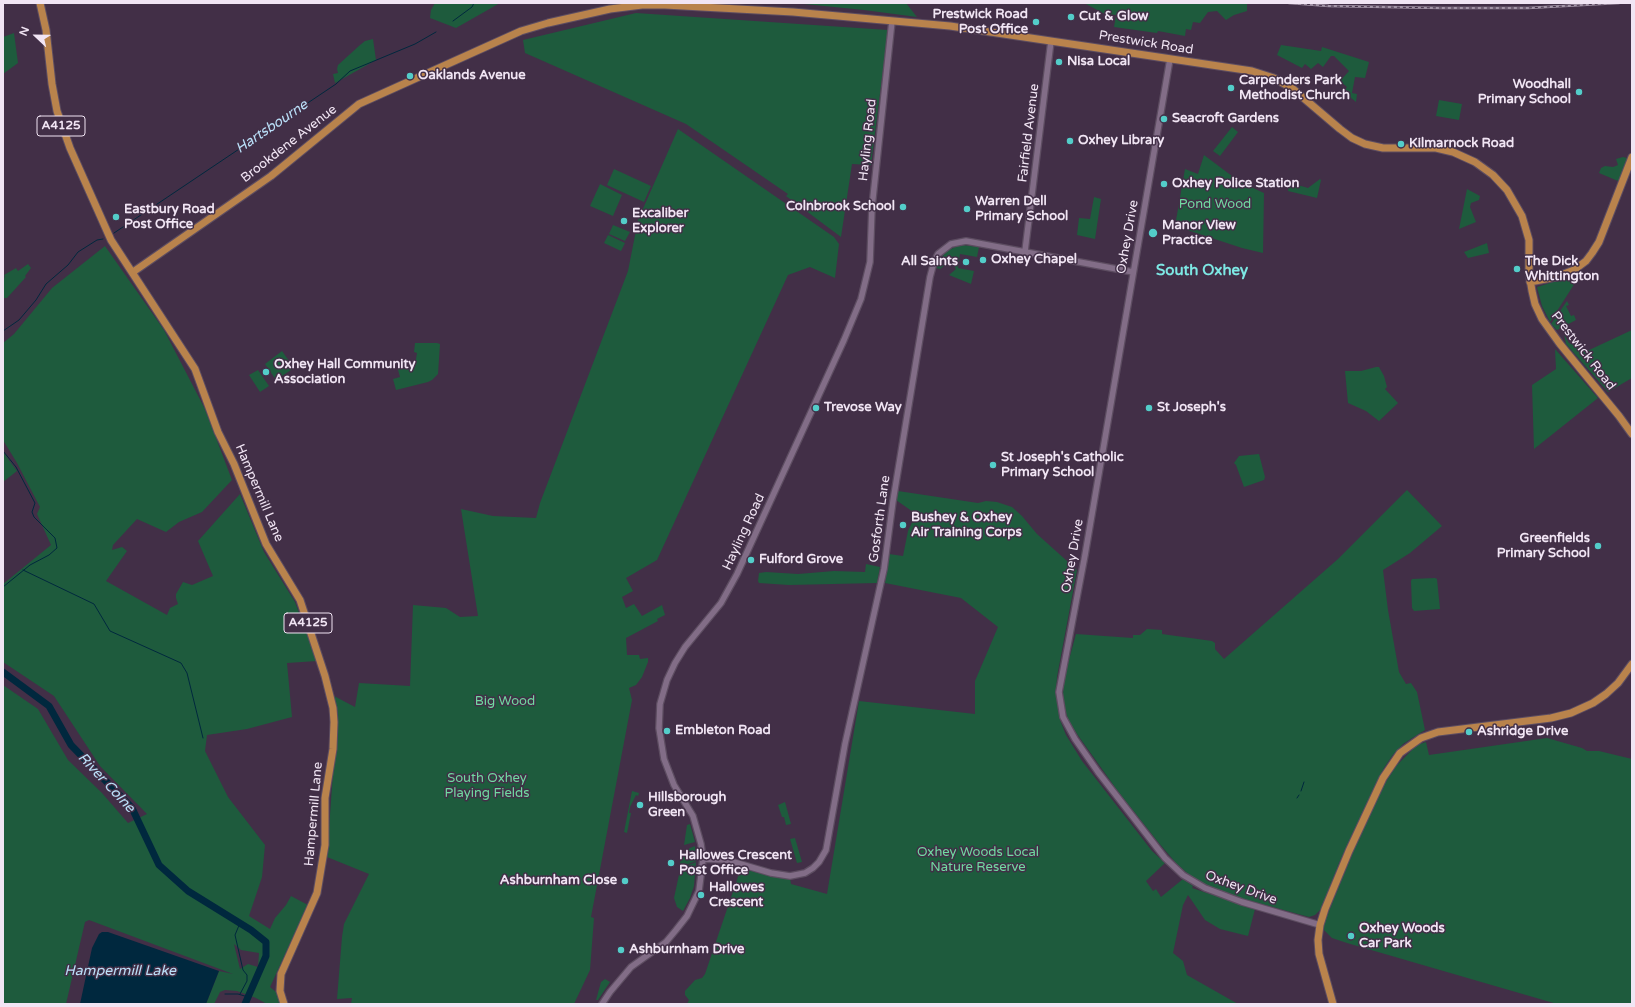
<!DOCTYPE html>
<html>
<head>
<meta charset="utf-8">
<style>
  body { margin:0 }
  #map { position:relative; width:1635px; height:1007px; overflow:hidden; background:#422f47; font-family:"Varela Round",sans-serif }
  canvas { display:block }
  .frame { position:absolute; inset:0; border:4px solid #f1e5f4; pointer-events:none }
  .north { position:absolute; left:16px; top:16px; width:40px; height:40px; -webkit-text-stroke:3px #422f47; paint-order:stroke; rotate:292deg; font-size:11px; font-weight:700; line-height:16px; text-align:center; color:#f1e5f4 }
  .north::after { content:''; display:block; margin:auto; width:14px; height:18px; background:#f1e5f4; clip-path:polygon(50% 0,100% 100%,50% 72%,0 100%) }
</style>
</head>
<body>
<div id="map">
<canvas width="1635" height="1007"></canvas>
<div class="frame"></div>
<div class="north">N</div>
</div>
<script>
const context = document.querySelector('canvas').getContext('2d');
context.lineJoin = 'round';
function fillPath(path, color) {
  context.fillStyle = color;
  context.fill(path, 'evenodd');
}
function toPath(rows) {
  const path = new Path2D();
  for (const r of rows) {
    path.moveTo(r[0], r[1]);
    for (let i = 2; i < r.length; i += 2) path.lineTo(r[i], r[i + 1]);
  }
  return path;
}
function trace(path, color, width, dash) {
  context.strokeStyle = color;
  context.lineWidth = width;
  context.lineCap = dash ? 'butt' : 'round';
  context.setLineDash(dash || []);
  context.stroke(path);
}
function drawText(font, color, halo, rows, align = 'center') {
  context.font = font + ' "Varela Round",sans-serif';
  context.lineWidth = 3;
  context.setLineDash([]);
  context.textBaseline = 'middle';
  context.strokeStyle = halo;
  context.fillStyle = color;
  for (const [text, x, y, turn = 0] of rows) {
    context.save();
    context.translate(x, y);
    context.rotate((+turn || 0) * Math.PI / 180);
    context.textAlign = isNaN(turn) ? turn : align;
    if (halo) context.strokeText(text, 0, 0);
    context.fillText(text, 0, 0);
    context.restore();
  }
}
fillPath(toPath([
  [435,3,500,3,456,28,430,18,431,10],
  [794,3,906,3,917,17,864,10],
  [1084,3,1231,4,1247,3,1247,11,1234,15,1226,20,1217,11,1208,12,1200,23,1193,22,1191,30,1186,29,1185,36,1158,31,1157,33,1114,27,1116,15,1105,14],
  [636,13,888,30,871,165,852,164,841,237,786,196,788,194,686,124,525,53,523,40],
  [14,33,18,63,3,74,3,37],
  [373,39,376,60,335,83,333,74,338,73,337,69,338,65,360,45,365,41],
  [1281,45,1321,51,1322,47,1369,62,1365,78,1355,77,1352,93,1357,94,1356,102,1344,92,1347,87,1340,81,1349,71,1334,56,1331,56,1323,67,1318,63,1311,69,1305,64,1302,68,1277,55],
  [1439,100,1462,104,1459,120,1436,116],
  [1232,127,1238,132,1220,156,1213,151],
  [678,129,834,237,839,244,835,278,810,267,788,275,657,560,626,578,633,591,622,597,626,608,634,604,642,616,662,605,665,615,657,619,658,621,626,638,627,655,639,655,640,659,648,658,648,662,642,677,636,685,629,688,632,700,591,917,594,918,590,970,574,1004,351,1004,352,998,337,999,342,937,344,924,369,874,327,857,337,716,334,696,355,707,359,683,410,686,413,605,446,608,460,617,478,616,461,509,493,516,536,518,540,503,628,271,638,220],
  [1204,155,1240,182,1264,193,1263,253,1242,248,1175,226,1185,169,1198,174],
  [1623,157,1627,158,1620,180,1618,181,1599,173,1601,168,1605,166,1613,167,1618,165,1616,159],
  [614,169,651,186,644,202,607,185],
  [1320,179,1321,180,1317,198,1288,191,1289,184,1291,183,1308,188],
  [600,184,622,195,613,216,590,206],
  [1467,189,1480,196,1479,200,1471,203,1470,207,1476,222,1459,229],
  [1094,197,1101,199,1095,239,1077,235,1079,218,1090,219],
  [613,225,630,232,625,241,609,234],
  [608,235,625,243,621,251,604,243],
  [1487,243,1489,253,1468,258,1464,252],
  [962,245,979,247,977,257,960,254,958,268,974,271,971,284,949,275,956,269,950,261,940,269,936,268,939,260,947,251,957,246],
  [105,246,164,330,205,409,232,480,202,512,179,522,166,532,137,519,113,545,112,550,122,547,127,551,106,581,167,615,170,608,178,604,176,598,176,594,183,582,192,585,213,576,198,541,240,494,264,552,295,602,317,661,287,663,292,717,247,729,207,735,205,751,228,797,265,845,262,877,249,916,270,929,275,918,286,905,291,896,308,905,270,987,276,992,281,1004,267,1004,256,998,237,991,225,990,220,992,214,1004,206,1004,219,971,233,974,89,920,85,922,66,1004,3,1004,3,685,38,709,68,760,102,793,128,823,147,814,100,766,54,696,3,662,3,584,51,545,37,514,40,507,17,463,3,440,3,343,14,334,52,288],
  [234,944,241,950,259,953,258,967,248,964,240,969],
  [28,264,31,268,25,276,26,277,7,298,3,298,3,278,5,277,4,275,16,268,18,271],
  [1572,276,1575,278,1575,283,1550,322,1542,306,1537,287],
  [1567,301,1569,305,1566,306,1571,316,1574,315,1576,320,1557,330,1551,324],
  [1632,330,1632,378,1608,392,1566,344,1564,334,1569,343,1587,351],
  [415,343,437,343,440,344,438,374,432,380,428,382,396,390,393,379,400,377,397,366,410,367,411,365,415,365,417,353,414,352],
  [1555,349,1598,398,1534,449,1532,385,1556,369],
  [282,351,294,368,276,380,265,364],
  [1376,367,1379,367,1384,376,1387,387,1385,389,1398,403,1379,421,1366,411,1348,403,1345,371,1361,371],
  [258,370,269,386,260,392,249,375],
  [3,452,17,471,3,482],
  [1259,454,1265,477,1264,480,1244,487,1236,465,1234,463,1239,456],
  [1407,490,1442,526,1410,553,1383,570,1388,610,1399,672,1406,684,1411,683,1417,692,1425,730,1403,744,1392,756,1384,768,1339,863,1322,908,1315,915,1309,917,1229,895,1196,881,1176,863,1158,842,1117,790,1077,734,1068,719,1065,710,1063,694,1064,678,1076,634,1133,638,1133,635,1140,635,1147,629,1162,630,1162,634,1212,641,1215,643,1215,649,1224,659,1338,559],
  [898,491,978,503,986,501,997,502,1012,507,1022,516,1037,534,1077,570,1057,677,1056,693,1060,720,1066,735,1082,761,1152,851,1165,863,1146,881,1153,891,1156,889,1161,897,1183,879,1193,886,1192,888,1255,909,1248,936,1220,929,1205,920,1188,895,1183,905,1173,953,1183,961,1187,975,1238,1004,687,1004,689,1000,685,995,685,991,695,980,702,978,705,974,742,865,790,878,791,884,827,894,859,701,975,714,975,681,998,627,961,598,885,583,889,554,903,556,908,531,916,514,896,500],
  [866,564,880,567,877,583,789,585,759,583,758,581,759,573,766,572,798,574,834,571,865,572],
  [1435,578,1437,579,1440,609,1414,611,1412,608,1411,581,1412,579],
  [1547,738,1582,748,1587,751,1599,751,1632,759,1632,1004,1557,1004,1347,943,1332,938,1322,928,1355,847,1385,783,1396,766,1417,745,1426,742,1429,755],
  [632,791,639,793,638,796,636,795,630,807,629,813,631,813,627,833,624,832],
  [785,802,791,824,786,825,784,817,782,817,778,805],
  [690,824,695,842,684,845,687,825],
  [795,838,802,862,797,863,790,839],
  [695,846,696,861,681,867,680,863,683,854,690,848],
  [696,862,694,886,690,898,683,911,677,907,674,898,680,870,679,869],
  [605,979,610,982,598,1000,596,1000,601,982]
]), '#1e5b3d');
fillPath(toPath([
  [102,932,108,932,219,971,206,1004,80,1004,92,948,99,934]
]), '#00283e');
trace(toPath([
  [453,21,472,7,474,3],
  [114,233,336,84,350,71,415,44,436,32],
  [3,331,19,320,36,300,46,284,68,265,78,252,97,240,103,239],
  [3,451,16,467,35,503,32,512,34,517,55,538,57,548,49,555,30,565,3,587],
  [23,570,94,604,110,631,181,663,187,673,203,738],
  [1301,791,1304,782],
  [1297,798,1299,795],
  [240,923,235,935,243,970,247,975,247,981,240,994],
  [225,994,238,994,248,997]
]), '#00283e', 1);
trace(toPath([
  [3,672,49,706,71,745,132,808,159,865,188,891,251,930,266,942,266,956,245,1004]
]), '#00283e', 7);
const minor = toPath([
  [1170,59,1085,555,1059,692,1063,717,1075,739,1098,772,1165,858,1183,875,1205,888,1242,902,1320,925],
  [1025,251,1051,41],
  [703,859,727,860,771,873,790,876,805,873,813,868,819,862,826,850,845,744,884,569,893,501,930,277,934,262,938,254,951,244,966,241,1133,272],
  [602,1004,610,992,631,967,666,942,676,930,687,916,699,891,703,859,701,844,693,816,674,785,664,759,659,728,660,704,667,680,675,663,685,647,721,603,737,574,844,340,861,299,870,262,872,207,892,21]
]);
const major = toPath([
  [40,3,46,30,52,84,57,111,70,148,111,240,195,369,218,432,234,464,266,544,300,600,325,676,333,708,334,722,333,749,325,798,325,845,317,893,281,974,280,991,284,1004],
  [133,272,271,176,359,104,521,31,548,23,610,9,642,5,665,5,793,12,950,26,1252,71,1274,78,1293,89,1340,129,1352,138,1365,144,1383,148,1436,148,1453,152,1475,162,1493,175,1507,190,1522,216,1529,240,1529,273,1532,291,1535,304,1542,319,1560,344,1619,416,1632,434],
  [1530,282,1556,277,1574,270,1586,261,1592,253,1599,242,1632,157],
  [1333,1004,1319,954,1318,940,1320,925,1325,909,1349,851,1383,778,1400,753,1421,738,1438,732,1551,718,1571,713,1593,703,1606,694,1618,683,1632,664]
]);
trace(minor, '#5d4d61', 8);
trace(major, '#5d4d61', 9);
trace(minor, '#826d87', 5.5);
trace(major, '#b9834c', 7);
const rail = toPath([
  [1289,3,1329,6,1442,8,1528,8,1619,3]
]);
trace(rail, '#a394a7', 2.5);
trace(rail, '#422f47', 1, [3]);
for (const [x, y, r, color] of [
  [1071,17,4,"#53cdc9"],
  [1036,22,4,"#53cdc9"],
  [1059,62,4,"#53cdc9"],
  [410,76,4,"#53cdc9"],
  [1231,88,4,"#53cdc9"],
  [1579,92,4,"#53cdc9"],
  [1164,119,4,"#53cdc9"],
  [1070,141,4,"#53cdc9"],
  [1401,144,4,"#53cdc9"],
  [1164,184,4,"#53cdc9"],
  [903,207,4,"#53cdc9"],
  [967,209,4,"#53cdc9"],
  [116,217,4,"#53cdc9"],
  [624,221,4,"#53cdc9"],
  [1153,233,5,"#53cdc9"],
  [983,260,4,"#53cdc9"],
  [966,262,4,"#53cdc9"],
  [1517,269,4,"#53cdc9"],
  [266,372,4,"#53cdc9"],
  [816,408,4,"#53cdc9"],
  [1149,408,4,"#53cdc9"],
  [993,465,4,"#53cdc9"],
  [903,525,4,"#53cdc9"],
  [1598,546,4,"#53cdc9"],
  [751,560,4,"#53cdc9"],
  [667,731,4,"#53cdc9"],
  [1469,732,4,"#53cdc9"],
  [640,805,4,"#53cdc9"],
  [671,863,4,"#53cdc9"],
  [625,881,4,"#53cdc9"],
  [701,895,4,"#53cdc9"],
  [1351,936,4,"#53cdc9"],
  [621,950,4,"#53cdc9"]
]) {
  const dot = new Path2D();
  dot.arc(x, y, r, 0, 2 * Math.PI);
  context.fillStyle = color;
  context.fill(dot);
  trace(dot, '#422f47', 1.5);
}
for (const [x, y, w] of [
  [61,126,48],
  [308,623,48]
]) {
  const box = new Path2D();
  box.roundRect(x - w / 2, y - 10, w, 20, 3);
  context.fillStyle = '#422f47';
  context.fill(box);
  trace(box, '#f1e5f4', 1);
}
drawText('bold 12px', '#f1e5f4', null, [
  ["A4125",61,126],
  ["A4125",308,623]
]);
drawText('bold 13px', '#f1e5f4', '#422f47', [
  ["Prestwick Road",1028,15,"right"],
  ["Post Office",1028,30,"right"],
  ["Cut & Glow",1079,17],
  ["Nisa Local",1067,62],
  ["Oaklands Avenue",418,76],
  ["Carpenders Park",1239,81],
  ["Methodist Church",1239,96],
  ["Woodhall",1571,85,"right"],
  ["Primary School",1571,100,"right"],
  ["Seacroft Gardens",1172,119],
  ["Oxhey Library",1078,141],
  ["Kilmarnock Road",1409,144],
  ["Oxhey Police Station",1172,184],
  ["Warren Dell",975,202],
  ["Primary School",975,217],
  ["Colnbrook School",895,207,"right"],
  ["Eastbury Road",124,210],
  ["Post Office",124,225],
  ["Excaliber",632,214],
  ["Explorer",632,229],
  ["Manor View",1162,226],
  ["Practice",1162,241],
  ["Oxhey Chapel",991,260],
  ["All Saints",958,262,"right"],
  ["The Dick",1525,262],
  ["Whittington",1525,277],
  ["Oxhey Hall Community",274,365],
  ["Association",274,380],
  ["Trevose Way",824,408],
  ["St Joseph's",1157,408],
  ["St Joseph's Catholic",1001,458],
  ["Primary School",1001,473],
  ["Bushey & Oxhey",911,518],
  ["Air Training Corps",911,533],
  ["Greenfields",1590,539,"right"],
  ["Primary School",1590,554,"right"],
  ["Fulford Grove",759,560],
  ["Embleton Road",675,731],
  ["Ashridge Drive",1477,732],
  ["Hillsborough",648,798],
  ["Green",648,813],
  ["Hallowes Crescent",679,856],
  ["Post Office",679,871],
  ["Ashburnham Close",617,881,"right"],
  ["Hallowes",709,888],
  ["Crescent",709,903],
  ["Oxhey Woods",1359,929],
  ["Car Park",1359,944],
  ["Ashburnham Drive",629,950]
], 'left');
drawText('13px', '#f1e5f4', '#422f47', [
  ["Prestwick Road",1146,43,9],
  ["Fairfield Avenue",1029,133,-83],
  ["Hayling Road",868,140,-84],
  ["Brookdene Avenue",289,144,-38],
  ["Oxhey Drive",1128,237,-80],
  ["Prestwick Road",1583,351,52],
  ["Hampermill Lane",259,493,67],
  ["Gosforth Lane",880,519,-82],
  ["Hayling Road",744,532,-65],
  ["Oxhey Drive",1073,556,-80],
  ["Hampermill Lane",314,814,-85],
  ["Oxhey Drive",1241,888,20]
]);
drawText('13px', '#70daa1', '#422f47', [
  ["Pond Wood",1215,205],
  ["Big Wood",505,702],
  ["South Oxhey",487,779],
  ["Playing Fields",487,794],
  ["Oxhey Woods Local",978,853],
  ["Nature Reserve",978,868]
]);
drawText('italic 14px', '#bbe0f9', '#422f47', [
  ["Hartsbourne",272,127,-34],
  ["River Colne",106,783,47],
  ["Hampermill Lake",120,971]
]);
drawText('bold 15px', '#7de8e4', '#422f47', [
  ["South Oxhey",1202,271]
]);
</script>
</body>
</html>
